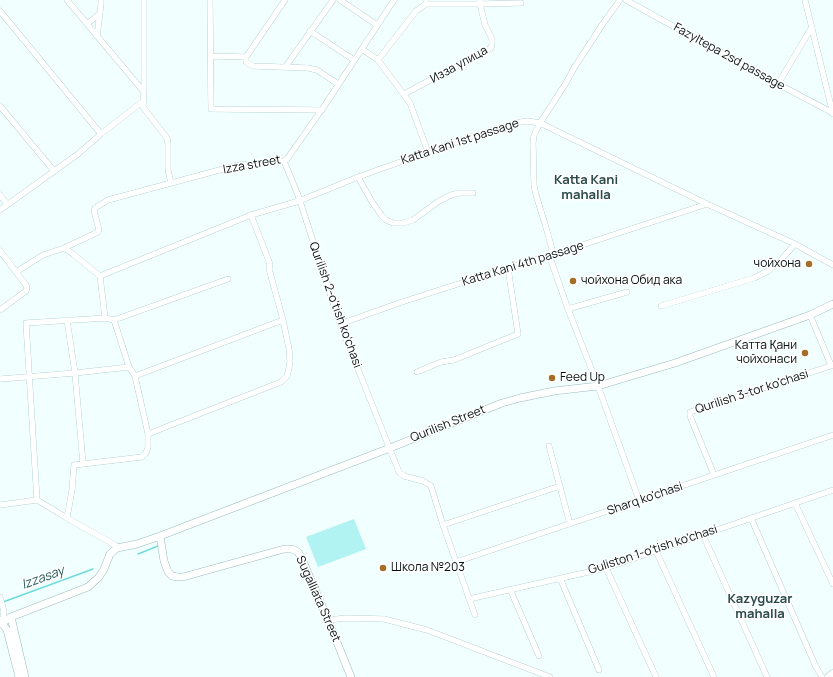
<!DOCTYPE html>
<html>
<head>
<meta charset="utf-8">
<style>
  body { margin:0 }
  canvas { display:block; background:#f1ffff }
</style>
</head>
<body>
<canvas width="833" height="677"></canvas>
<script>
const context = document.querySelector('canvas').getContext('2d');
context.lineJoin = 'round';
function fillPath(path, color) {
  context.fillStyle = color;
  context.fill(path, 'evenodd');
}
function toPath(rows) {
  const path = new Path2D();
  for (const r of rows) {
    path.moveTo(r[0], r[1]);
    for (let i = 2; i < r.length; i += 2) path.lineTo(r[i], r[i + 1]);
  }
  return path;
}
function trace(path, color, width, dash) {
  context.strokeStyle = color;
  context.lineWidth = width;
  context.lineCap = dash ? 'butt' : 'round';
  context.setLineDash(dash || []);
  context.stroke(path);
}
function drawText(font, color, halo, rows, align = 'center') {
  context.font = font + ' Manrope,sans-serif';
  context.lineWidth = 3;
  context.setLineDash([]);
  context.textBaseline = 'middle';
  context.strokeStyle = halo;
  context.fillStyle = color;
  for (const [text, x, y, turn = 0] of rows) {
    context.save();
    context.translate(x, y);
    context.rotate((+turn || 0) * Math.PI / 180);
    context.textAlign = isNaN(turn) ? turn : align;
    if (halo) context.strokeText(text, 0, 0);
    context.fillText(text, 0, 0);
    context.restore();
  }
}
fillPath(toPath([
  [354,519,366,549,318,567,306,537]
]), '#b1f3f3');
trace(toPath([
  [138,554,158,546],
  [3,602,93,569]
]), '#70dbdd', 1.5);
const minor = toPath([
  [67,0,144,92,143,107,167,138,168,144,168,170,171,183],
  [144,0,144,92],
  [210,0,211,109,322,110],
  [285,0,246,57,246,62,253,66,308,68,317,70,338,84],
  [340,0,377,25],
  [620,0,604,22,574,68,566,83,540,123,534,135,533,143,534,185,536,195,545,224,552,249,549,255,568,309,598,386,639,500],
  [626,0,778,84,833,113],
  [805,0,833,114],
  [426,4,480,4,521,3],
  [0,11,101,134],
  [87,24,100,13],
  [310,31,354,60],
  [97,36,101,4,101,0],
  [362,49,378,60,410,103,428,152],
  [210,56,246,57],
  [378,60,416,11,426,4,426,0],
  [286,66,333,0],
  [778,84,812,27],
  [404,94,491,48,492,44,492,39,485,25,480,4,480,0],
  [0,106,54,171],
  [284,161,298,195,340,324,399,472,404,476,423,481,431,486,443,525,475,615],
  [358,177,372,202,382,216,386,220,393,223,403,223,413,220,439,201,451,195,459,193,473,193],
  [0,195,7,204],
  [0,210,78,154,101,134,143,101],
  [64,248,98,232,99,230,94,211,95,208,108,200,238,165,284,161,287,159,325,105,394,0],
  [0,251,26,285,27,288,26,291,0,310],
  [16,272,43,255,64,248,73,254,100,276],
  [100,276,251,215,299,201,358,177,473,136,515,123,527,121,534,122,540,123,707,204,795,244,833,265],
  [100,276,105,318],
  [661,306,754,278,768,271,779,262,795,244],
  [568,309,627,292],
  [810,315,831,365],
  [67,320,75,373,83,464],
  [114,320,129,367,135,376,148,434],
  [340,324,402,302,508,268,558,253,707,204],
  [417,372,441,362,454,360,518,334,508,268],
  [135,376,283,320],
  [0,379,75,373,129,367],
  [549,446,570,524],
  [714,475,690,416,690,412,833,365],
  [795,503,833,584],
  [0,505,37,500],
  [67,518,72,490,74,465,142,457,146,453,148,447,148,434,281,382,287,376,289,368,290,361,289,349,283,320,269,269,270,264,251,215],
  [751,518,816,667,822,677],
  [443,525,560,486],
  [703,535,767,677],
  [117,548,115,545,67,518,37,500,26,323,105,318,114,320,228,279],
  [656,551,714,677],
  [456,562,833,435],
  [606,568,656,677],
  [560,578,599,670],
  [510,589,539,656],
  [0,597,4,611,2,623],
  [469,599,606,568,833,490],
  [328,620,346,618,384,619,427,630,550,677]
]);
const tertiary = toPath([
  [160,536,164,561,168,572,172,576,178,577,183,577,284,549,292,549,298,552,302,559,328,620,351,677],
  [11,617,25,677],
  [2,623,7,630,19,677],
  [0,624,11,617,88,587,99,577,104,569,110,554,117,548,137,544,160,536,390,448,502,403,520,398,554,391,598,386,675,363,810,315,833,304]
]);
const secondary = toPath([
  [829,677,833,674]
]);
trace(minor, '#9abcbc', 6);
trace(tertiary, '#9abcbc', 8);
trace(secondary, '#9abcbc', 9);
trace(minor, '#fff', 5.5);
trace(tertiary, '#fff', 7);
trace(secondary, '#fff', 8);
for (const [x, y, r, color] of [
  [809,264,4,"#a46d28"],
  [573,281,4,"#a46d28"],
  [805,353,4,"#a46d28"],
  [552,378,4,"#a46d28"],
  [383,568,4,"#a46d28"]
]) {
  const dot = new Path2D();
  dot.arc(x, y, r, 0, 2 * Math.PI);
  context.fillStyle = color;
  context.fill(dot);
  trace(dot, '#fff', 1.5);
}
drawText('12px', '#051011', '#fff', [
  ["Fazyltepa 2sd passage",729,57,29],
  ["Изза улица",459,65,-29],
  ["Katta Kani 1st passage",460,142,-18],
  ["Izza street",252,165,-10],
  ["Katta Kani 4th passage",523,264,-17],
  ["Qurilish 2-o'tish ko'chasi",335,305,70],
  ["Qurilish 3-tor ko'chasi",752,392,-18],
  ["Qurilish Street",448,424,-22],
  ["Sharq ko'chasi",645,499,-19],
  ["Guliston 1-o'tish ko'chasi",653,550,-18],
  ["Sugalliata Street",318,599,66]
]);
drawText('12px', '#051011', '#fff', [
  ["чойхона",801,264,"right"],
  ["чойхона Обид ака",581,281],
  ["Катта Қани",797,346,"right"],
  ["чойхонаси",797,360,"right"],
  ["Feed Up",560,378],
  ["Школа №203",391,568]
], 'left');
drawText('bold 13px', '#2b4a4a', '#fff', [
  ["Katta Kani",586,180],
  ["mahalla",586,195],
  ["Kazyguzar",760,599],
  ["mahalla",760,614]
]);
drawText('italic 13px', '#255555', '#fff', [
  ["Izzasay",43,578,-20]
]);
</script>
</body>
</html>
